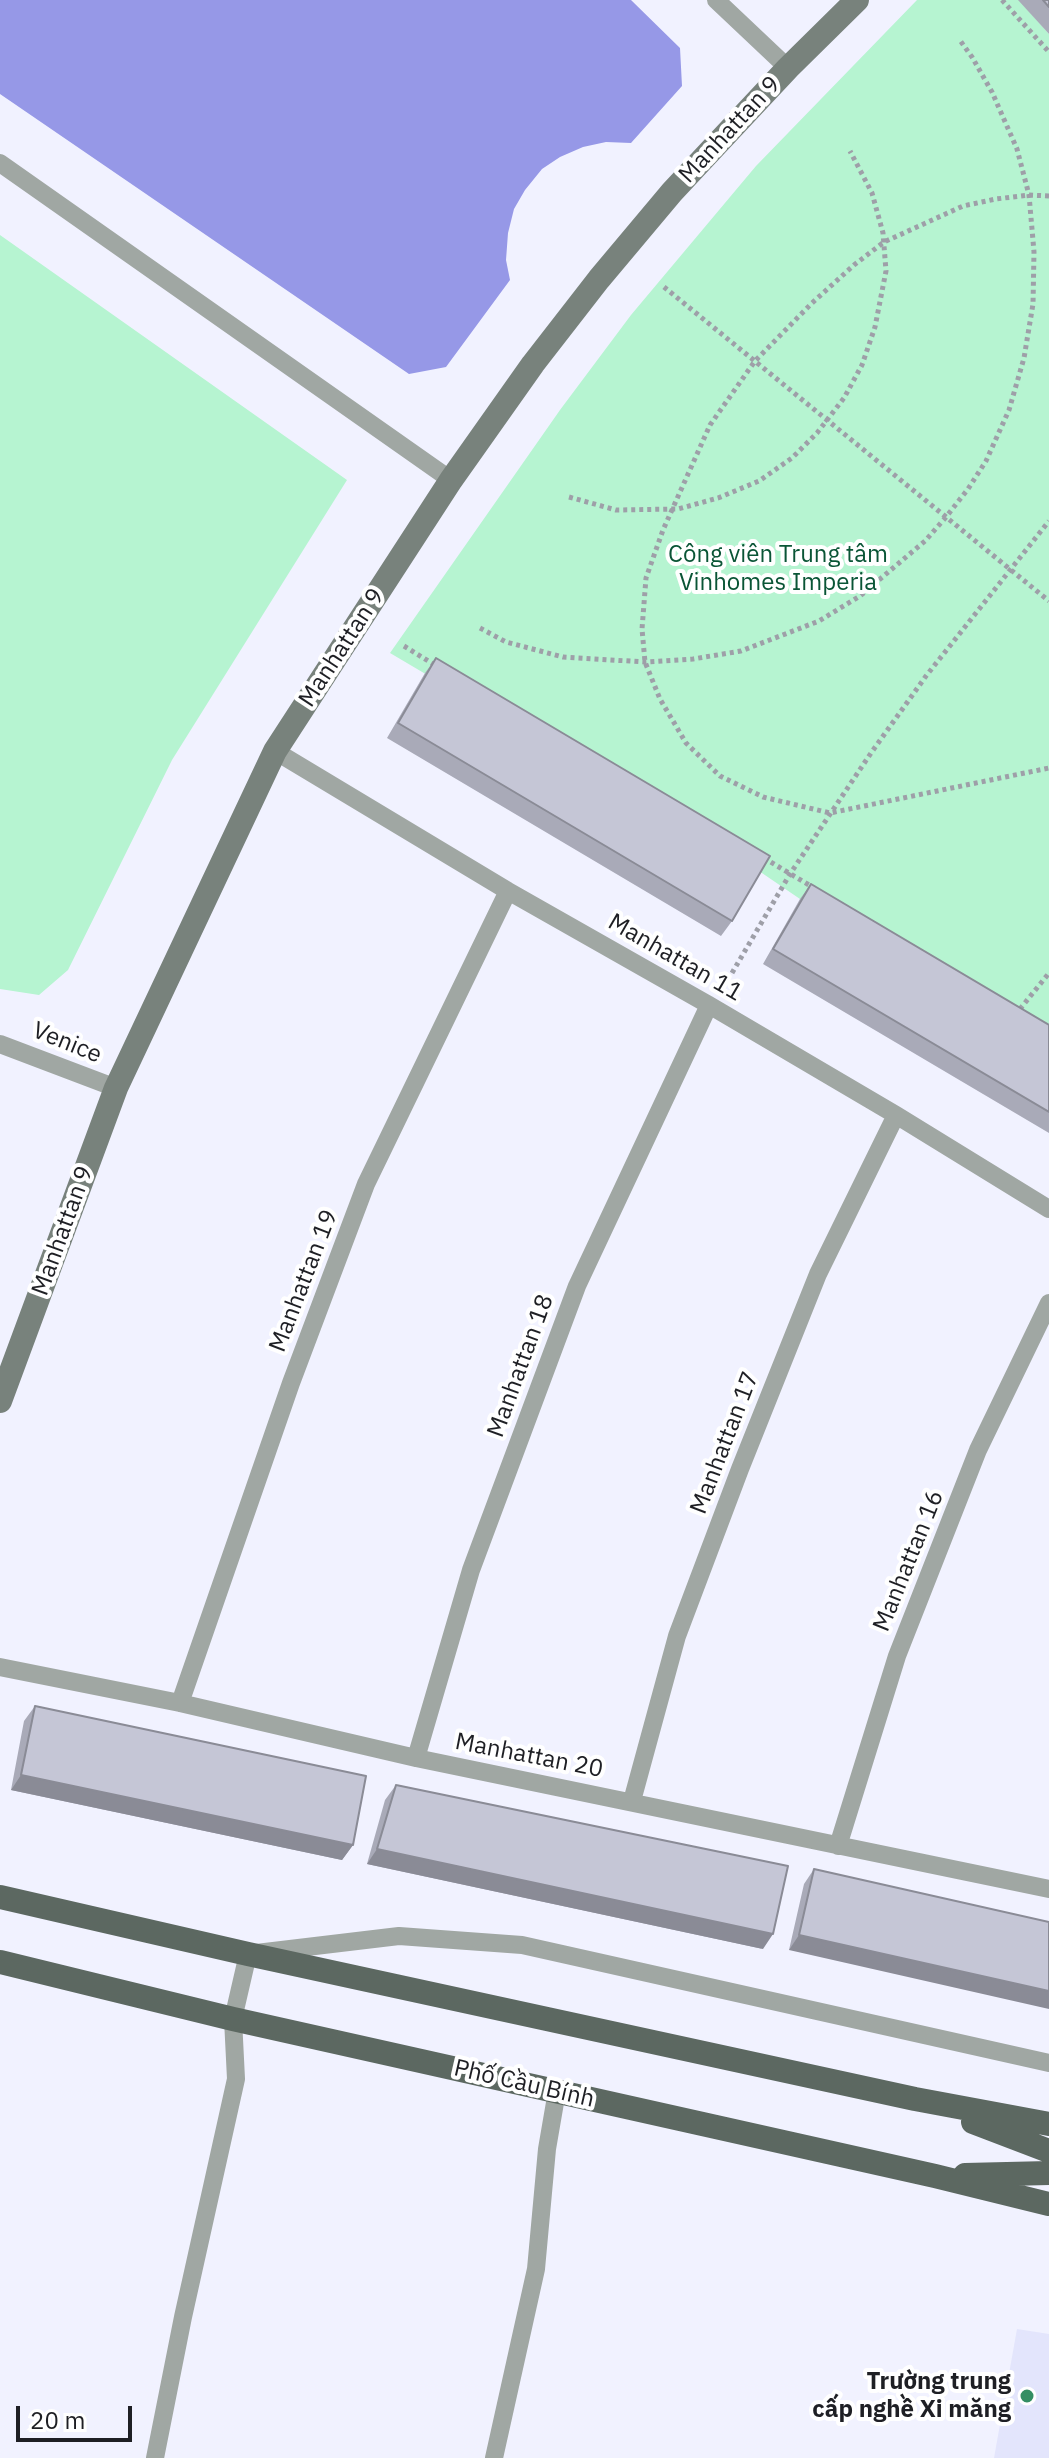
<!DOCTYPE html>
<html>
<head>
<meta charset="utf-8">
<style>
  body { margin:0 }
  #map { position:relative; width:1049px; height:2458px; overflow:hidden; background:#f1f2ff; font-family:"IBM Plex Sans",sans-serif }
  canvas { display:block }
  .scale { position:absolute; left:16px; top:2406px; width:116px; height:36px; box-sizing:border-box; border:4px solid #1e1f24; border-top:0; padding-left:10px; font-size:24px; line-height:28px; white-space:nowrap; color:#1e1f24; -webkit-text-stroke:6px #fff; paint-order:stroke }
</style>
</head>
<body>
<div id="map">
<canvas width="1049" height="2458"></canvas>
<div class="scale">20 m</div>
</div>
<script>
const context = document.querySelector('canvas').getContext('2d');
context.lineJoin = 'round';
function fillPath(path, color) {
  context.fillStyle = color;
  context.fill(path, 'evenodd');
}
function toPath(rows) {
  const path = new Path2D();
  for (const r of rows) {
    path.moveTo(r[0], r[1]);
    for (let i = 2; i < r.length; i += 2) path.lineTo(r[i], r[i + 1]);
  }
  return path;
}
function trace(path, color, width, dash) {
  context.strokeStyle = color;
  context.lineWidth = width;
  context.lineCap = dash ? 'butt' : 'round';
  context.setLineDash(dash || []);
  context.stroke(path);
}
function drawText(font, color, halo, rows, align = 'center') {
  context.font = font + ' "IBM Plex Sans",sans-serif';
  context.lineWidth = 8;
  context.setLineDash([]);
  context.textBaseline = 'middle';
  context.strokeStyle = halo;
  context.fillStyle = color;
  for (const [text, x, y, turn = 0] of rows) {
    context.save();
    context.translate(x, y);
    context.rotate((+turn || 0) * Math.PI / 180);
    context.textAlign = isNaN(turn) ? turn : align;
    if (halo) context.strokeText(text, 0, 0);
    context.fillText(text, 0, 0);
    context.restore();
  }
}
fillPath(toPath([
  [1017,2329,1049,2334,1049,2458,994,2458]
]), '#e3e5fc');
fillPath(toPath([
  [917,0,1019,0,1049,34,1049,1046,800,899,759,871,390,653,560,410,631,315,756,166],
  [0,235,347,480,172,760,68,970,39,995,0,989]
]), '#b6f4d1');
fillPath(toPath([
  [0,0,631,0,680,48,682,86,631,143,606,142,583,147,560,157,542,169,525,190,514,209,508,233,506,260,510,280,446,367,409,374,0,94]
]), '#9698e7');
trace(toPath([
  [1002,0,1049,52],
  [1049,196,1029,195,996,199,963,206,884,242,854,265,812,303,755,361,710,425,663,530,646,578,642,629,645,662,660,699,686,743,720,776,763,797,830,813,1049,768],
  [664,287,1049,601],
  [569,497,616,510,678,509,718,498,759,481,792,458,817,433,844,398,862,365,875,327,886,271,883,233,872,193,850,151],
  [480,628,506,642,563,657,645,662,693,659,741,651,819,621,860,596,925,541,946,517,968,489,986,461,1009,410,1024,358,1033,304,1034,252,1029,195,1017,149,992,92,972,57,959,39],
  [404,646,438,667],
  [764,858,814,888],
  [732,973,790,874,871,753,926,676,1049,521],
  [1020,1009,1049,973]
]), '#9e9fa8', 5, [4, 4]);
trace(toPath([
  [716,0,788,68],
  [0,163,451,480],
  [275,751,508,891,709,1005,896,1115,1049,1209],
  [0,1044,116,1088],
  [0,1667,180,1703,416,1758,1049,1889],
  [180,1703,291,1383,366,1184,508,891],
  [416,1758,471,1570,577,1286,709,1005],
  [632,1801,677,1636,740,1469,818,1274,896,1115],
  [838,1846,897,1656,978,1450,1049,1303],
  [155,2458,183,2317,236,2079,233,2019,248,1954,399,1936,522,1945,1049,2063],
  [494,2458,536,2269,547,2149,557,2091]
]), '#a0a7a3', 18);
trace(toPath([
  [0,1401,116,1088,275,751,451,480,533,364,599,279,672,192,788,68,857,0]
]), '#78827c', 24);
trace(toPath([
  [0,1897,248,1954,915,2099,1049,2124],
  [0,1962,233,2019,935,2176,1049,2204],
  [973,2122,1049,2151],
  [965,2175,1049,2173]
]), '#5c6861', 24);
fillPath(toPath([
  [1018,0,1049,0,1049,34],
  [436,658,732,921,721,936,387,738,425,673],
  [811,884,1049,1025,1049,1133,763,964,800,899],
  [35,1706,353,1845,342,1860,11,1790,24,1721],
  [396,1785,763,1949,367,1864,385,1800],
  [814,1869,1049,1922,789,1950,804,1884]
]), '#a9aab8');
fillPath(toPath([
  [21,1775,353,1845,342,1860,11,1790],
  [377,1849,773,1934,763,1949,367,1864],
  [799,1935,1049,1991,1049,2009,789,1950]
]), '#8a8b96');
const building = toPath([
  [1043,0,1049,0,1049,7,1043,0],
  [436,658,770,856,732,921,398,723,436,658],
  [811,884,1049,1025,1049,1112,773,949,811,884],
  [35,1706,366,1776,353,1845,21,1775,35,1706],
  [396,1785,788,1866,773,1934,377,1849,396,1785],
  [814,1869,1049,1922,1049,1991,799,1935,814,1869]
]);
fillPath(building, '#c5c6d6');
trace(building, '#8a8b96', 2);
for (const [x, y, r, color] of [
  [1027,2396,8,"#348e63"]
]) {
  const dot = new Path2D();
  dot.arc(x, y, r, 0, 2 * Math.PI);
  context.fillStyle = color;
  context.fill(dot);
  trace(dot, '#fff', 3);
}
drawText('24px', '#1e1f24', '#fff', [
  ["Manhattan 9",730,130,-47],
  ["Manhattan 9",342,648,-57],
  ["Manhattan 11",675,958,30],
  ["Venice",67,1043,22],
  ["Manhattan 9",63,1231,-70],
  ["Manhattan 19",304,1281,-69],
  ["Manhattan 18",521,1366,-70],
  ["Manhattan 17",725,1443,-69],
  ["Manhattan 16",909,1561,-68],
  ["Manhattan 20",529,1756,11],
  ["Phố Cầu Bính",524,2084,13]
]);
drawText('24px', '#0a5536', '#fff', [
  ["Công viên Trung tâm",778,555],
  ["Vinhomes Imperia",778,583]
]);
drawText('bold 24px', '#1e1f24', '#fff', [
  ["Trường trung",1011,2382],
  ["cấp nghề Xi măng",1011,2410]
], 'right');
</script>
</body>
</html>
